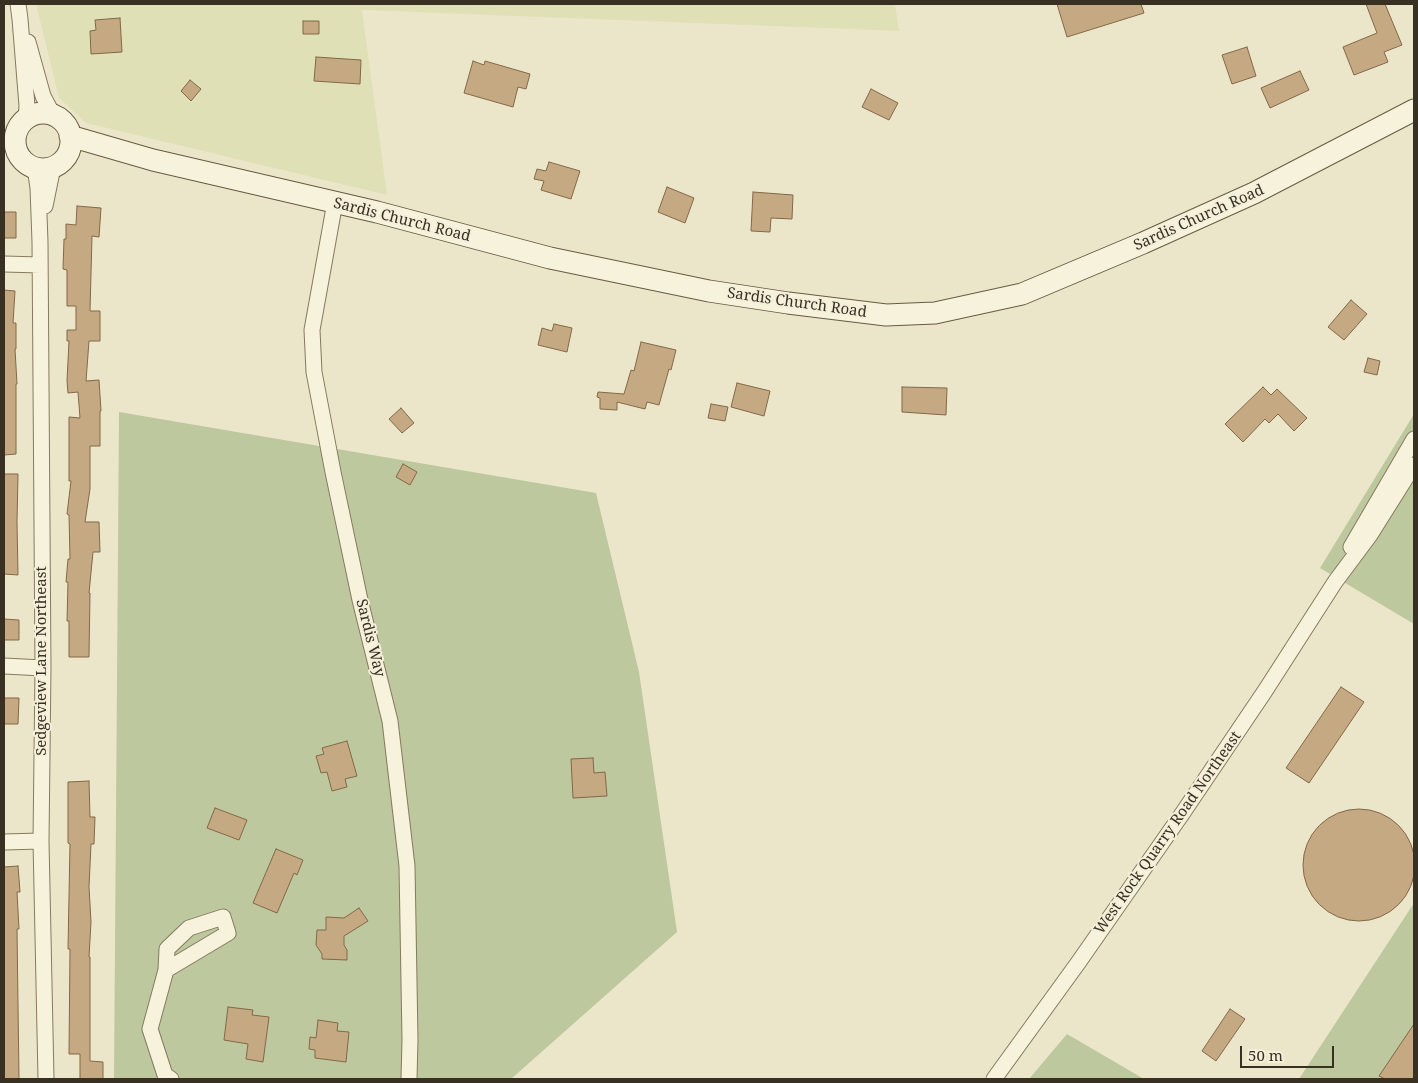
<!DOCTYPE html>
<html>
<head>
<meta charset="utf-8">
<style>
  body { margin:0 }
  #map { position:relative; width:1418px; height:1083px; overflow:hidden; background:#ebe6c9; font-family:"Noto Serif",serif }
  canvas { display:block }
  .frame { position:absolute; inset:0; border:5px solid #383022; pointer-events:none }
  .scale { position:absolute; left:1240px; top:1046px; width:94px; height:22px; box-sizing:border-box; border:2px solid #383022; border-top:0; padding-left:6px; font-size:15px; line-height:18px; white-space:nowrap; color:#383022; -webkit-text-stroke:4px #f3efd8; paint-order:stroke }
</style>
</head>
<body>
<div id="map">
<canvas width="1418" height="1083"></canvas>
<div class="frame"></div>
<div class="scale">50 m</div>
</div>
<script>
const context = document.querySelector('canvas').getContext('2d');
context.lineJoin = 'round';
function fillPath(path, color) {
  context.fillStyle = color;
  context.fill(path, 'evenodd');
}
function toPath(rows) {
  const path = new Path2D();
  for (const r of rows) {
    if (r.length === 3) {
      path.moveTo(r[0] + r[2], r[1]);
      path.arc(r[0], r[1], r[2], 0, 2 * Math.PI);
      continue;
    }
    path.moveTo(r[0], r[1]);
    for (let i = 2; i < r.length; i += 2) path.lineTo(r[i], r[i + 1]);
  }
  return path;
}
function trace(path, color, width, dash) {
  context.strokeStyle = color;
  context.lineWidth = width;
  context.lineCap = dash ? 'butt' : 'round';
  context.setLineDash(dash || []);
  context.stroke(path);
}
function drawText(font, color, halo, rows, align = 'center') {
  context.font = font + ' "Noto Serif",serif';
  context.lineWidth = 4;
  context.setLineDash([]);
  context.textBaseline = 'middle';
  context.strokeStyle = halo;
  context.fillStyle = color;
  for (const [text, x, y, turn = 0] of rows) {
    context.save();
    context.translate(x, y);
    context.rotate((+turn || 0) * Math.PI / 180);
    context.textAlign = isNaN(turn) ? turn : align;
    if (halo) context.strokeText(text, 0, 0);
    context.fillText(text, 0, 0);
    context.restore();
  }
}
fillPath(toPath([
  [36,4,895,4,899,31,362,10,387,195,86,123,59,98]
]), '#e0e0b7');
fillPath(toPath([
  [119,412,596,493,639,672,677,932,511,1079,114,1079],
  [1414,414,1414,624,1320,568],
  [1414,903,1414,1079,1299,1079],
  [1067,1034,1144,1079,1029,1079]
]), '#bdc89e');
const building = toPath([
  [1057,4,1141,4,1144,13,1067,37,1057,4],
  [1366,4,1385,4,1402,45,1384,52,1388,62,1354,75,1343,47,1377,33,1366,4],
  [120,18,122,52,91,54,90,31,96,30,95,20,120,18],
  [303,21,319,21,319,34,303,34,303,21],
  [1247,47,1256,76,1232,84,1222,55,1247,47],
  [316,57,361,60,360,84,314,81,316,57],
  [473,61,484,65,485,61,530,74,526,89,518,87,513,107,464,93,473,61],
  [1300,71,1309,90,1270,108,1261,88,1300,71],
  [190,80,201,89,191,101,181,91,190,80],
  [871,89,898,103,889,120,862,107,871,89],
  [549,162,580,171,571,199,541,190,544,181,534,179,537,169,546,171,549,162],
  [667,187,694,198,685,223,658,212,667,187],
  [753,192,793,195,792,219,771,218,770,232,751,231,753,192],
  [77,206,101,208,99,237,92,236,90,311,100,311,100,341,89,341,86,381,99,380,101,411,100,411,100,446,90,446,90,489,85,522,99,522,100,552,93,552,89,593,90,593,89,657,69,657,69,621,67,621,68,582,66,582,68,559,70,559,69,515,67,514,71,481,69,481,69,417,80,418,78,392,68,393,67,381,69,341,67,341,67,330,76,330,76,306,67,306,67,270,63,269,64,239,66,239,66,224,76,225,77,206],
  [4,212,16,212,16,238,4,238,4,212],
  [4,290,15,291,13,323,16,323,16,349,15,349,17,384,16,384,16,454,4,455,4,290],
  [1351,300,1367,314,1344,340,1328,327,1351,300],
  [554,324,572,328,567,352,538,345,542,328,552,331,554,324],
  [641,342,676,350,671,370,669,369,659,405,647,402,645,409,617,402,617,410,600,409,600,398,597,397,598,392,624,394,631,370,634,371,641,342],
  [1368,358,1380,361,1377,375,1364,372,1368,358],
  [737,383,770,391,764,416,731,407,737,383],
  [902,387,947,388,946,415,902,412,902,387],
  [1263,387,1271,395,1277,389,1307,418,1294,431,1278,414,1269,423,1265,419,1243,442,1225,424,1263,387],
  [711,404,728,407,725,421,708,418,711,404],
  [401,408,414,423,402,433,389,419,401,408],
  [403,464,417,472,410,485,396,477,403,464],
  [4,474,18,474,17,522,18,575,4,574,4,474],
  [4,619,19,620,19,640,4,640,4,619],
  [1341,687,1364,702,1309,783,1286,768,1341,687],
  [4,698,19,698,18,724,4,724,4,698],
  [347,741,357,776,345,779,347,787,332,791,327,772,321,773,316,756,324,754,322,748,347,741],
  [593,758,594,773,605,772,607,796,573,798,571,759,593,758],
  [89,781,90,817,95,817,94,844,91,844,89,887,91,922,89,957,90,957,90,1061,103,1062,103,1079,80,1079,80,1054,69,1054,70,949,68,949,70,844,68,843,68,782,89,781],
  [215,808,247,820,239,840,207,828,215,808],
  [1359,865,56],
  [276,849,303,860,297,875,294,873,277,913,253,903,276,849],
  [18,866,20,892,17,892,19,929,17,929,19,1079,4,1079,4,867,18,866],
  [359,908,368,921,344,936,344,945,347,950,347,960,322,959,322,954,316,945,317,930,326,930,326,917,344,918,359,908],
  [228,1007,253,1010,252,1015,269,1017,263,1062,246,1059,248,1044,224,1040,228,1007],
  [1230,1009,1245,1019,1216,1061,1202,1051,1230,1009],
  [318,1020,338,1023,337,1031,349,1032,346,1062,315,1058,315,1050,309,1049,310,1037,316,1038,318,1020],
  [1414,1024,1414,1079,1385,1079,1379,1076,1414,1024]
]);
fillPath(building, '#c5a983');
trace(building, '#836847', 1);
const street = toPath([
  [18,4,20,19,27,106,26,119],
  [28,42,43,96,53,115],
  [35,168,38,188,40,242,43,668,41,841,46,1079],
  [335,202,312,330,314,372,333,472,360,600,390,721,407,866,410,1040,409,1079],
  [45,206,53,167],
  [4,264,40,265],
  [1351,547,1414,439],
  [4,666,43,668],
  [4,842,41,841],
  [166,970,228,933,223,917,189,928,167,949,166,970,150,1029,165,1075,171,1079],
  [994,1079,1078,963,1182,814,1265,691,1335,582,1370,535,1414,465]
]);
const secondary = toPath([
  [43,141,28],
  [70,136,153,160,377,212,550,258,709,291,788,303,886,315,935,313,1022,294,1143,243,1254,193,1414,110]
]);
trace(street, '#867a5f', 17);
trace(secondary, '#685b42', 23);
trace(street, '#f6f2dc', 15);
trace(secondary, '#f6f2dc', 21);
drawText('15px', '#383022', '#f3efd8', [
  ["Sardis Church Road",1199,218,-24],
  ["Sardis Church Road",402,220,14],
  ["Sardis Church Road",797,303,8],
  ["Sardis Way",370,638,76],
  ["Sedgeview Lane Northeast",42,661,-90],
  ["West Rock Quarry Road Northeast",1168,833,-55]
]);
</script>
</body>
</html>
